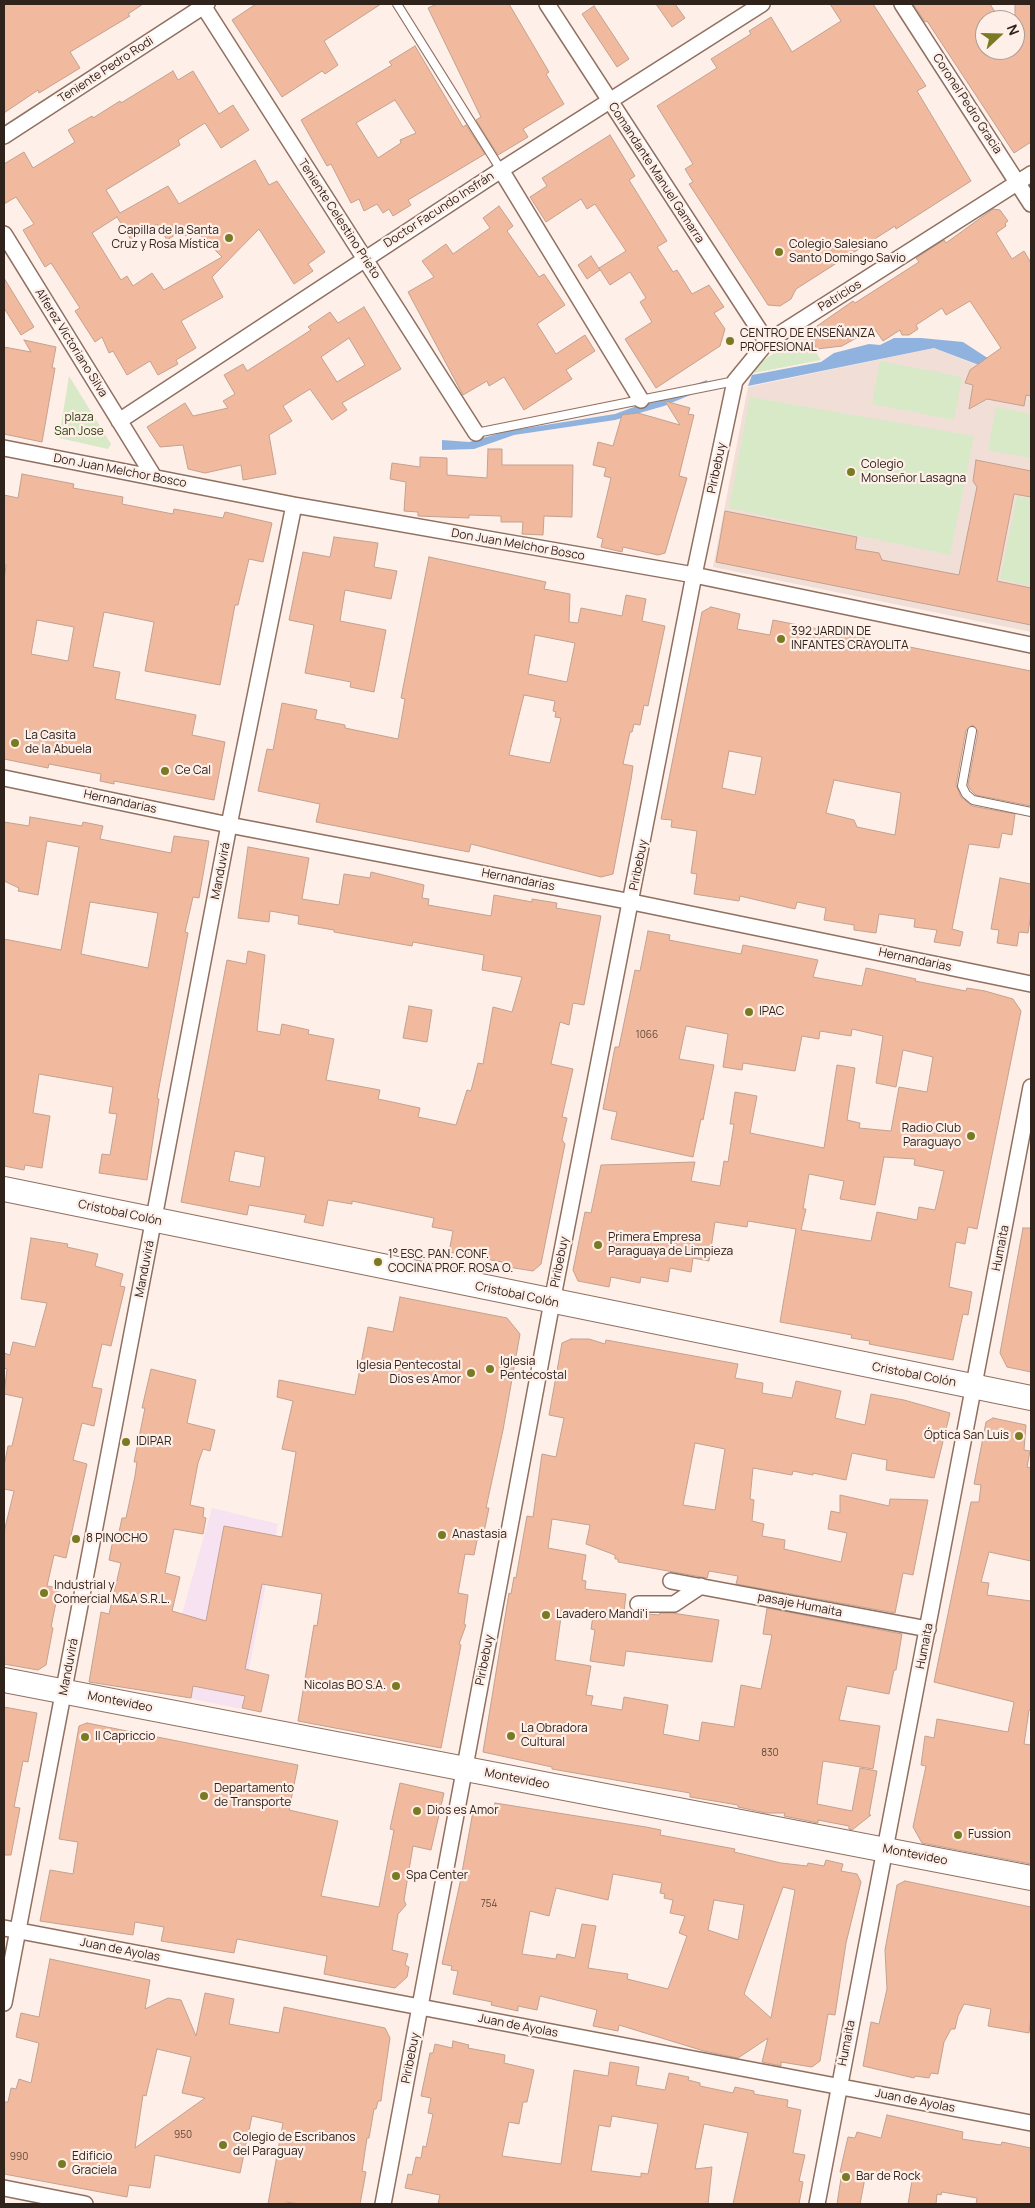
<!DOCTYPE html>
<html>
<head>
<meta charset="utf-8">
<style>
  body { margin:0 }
  #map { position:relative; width:1035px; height:2208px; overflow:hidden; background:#feefe8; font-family:Manrope,sans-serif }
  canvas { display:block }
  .frame { position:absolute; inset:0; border:5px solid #30231c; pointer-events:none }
  .north { position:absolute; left:975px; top:10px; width:50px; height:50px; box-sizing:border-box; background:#feefe8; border:1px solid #ac9d96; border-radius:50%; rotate:69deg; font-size:14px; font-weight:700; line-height:20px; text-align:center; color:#30231c }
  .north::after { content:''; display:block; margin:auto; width:18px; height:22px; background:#7a7a22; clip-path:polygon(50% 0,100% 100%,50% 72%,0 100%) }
</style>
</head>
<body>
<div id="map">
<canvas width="1035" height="2208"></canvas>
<div class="frame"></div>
<div class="north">N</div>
</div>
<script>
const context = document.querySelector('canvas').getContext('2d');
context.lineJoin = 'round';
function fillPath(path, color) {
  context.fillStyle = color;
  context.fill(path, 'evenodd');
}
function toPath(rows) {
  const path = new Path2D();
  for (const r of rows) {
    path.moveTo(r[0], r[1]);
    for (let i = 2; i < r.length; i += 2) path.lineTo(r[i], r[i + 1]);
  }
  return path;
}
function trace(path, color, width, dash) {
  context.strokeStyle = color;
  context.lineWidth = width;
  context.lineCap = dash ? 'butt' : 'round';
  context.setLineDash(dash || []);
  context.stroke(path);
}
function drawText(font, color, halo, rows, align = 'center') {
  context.font = font + ' Manrope,sans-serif';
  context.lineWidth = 4.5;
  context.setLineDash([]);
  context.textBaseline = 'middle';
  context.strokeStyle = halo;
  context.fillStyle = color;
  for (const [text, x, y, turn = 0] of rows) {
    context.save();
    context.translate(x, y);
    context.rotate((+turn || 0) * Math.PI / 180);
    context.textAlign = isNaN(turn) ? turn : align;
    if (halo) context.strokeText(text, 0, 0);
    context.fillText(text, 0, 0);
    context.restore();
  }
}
fillPath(toPath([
  [934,348,992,371,1031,376,1031,632,713,567,748,387]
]), '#f1dfd7');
fillPath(toPath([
  [212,1508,278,1524,241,1709,160,1692]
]), '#f6e2f1');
fillPath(toPath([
  [804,333,821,360,754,373,758,364],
  [880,361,962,377,954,420,872,404],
  [69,376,111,444,108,449,59,438],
  [750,397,974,436,950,555,729,508],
  [996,407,1031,414,1031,458,988,450],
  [1017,496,1031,499,1031,586,1000,579]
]), '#d7e9c6');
fillPath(toPath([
  [894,338,921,338,963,342,986,357,1031,370,1031,375,992,370,934,348,748,386,752,375,821,362,834,353,869,344,880,345],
  [707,380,707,388,664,406,615,420,514,435,474,449,442,450,442,440,469,442,507,431,615,414]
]), '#8fb2df');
const building = toPath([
  [4,4,143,4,128,14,130,16,70,52,80,68,39,93,38,90,4,113,4,4],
  [256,4,381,4,324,41,338,65,325,74,322,71,282,97,232,20,256,4],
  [437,4,509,4,549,72,546,74,564,104,523,129,528,137,498,155,476,120,481,117,428,8,437,4],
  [656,4,675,4,685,18,672,27,656,4],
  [830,4,873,4,926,86,917,91,971,181,896,229,895,226,796,289,791,299,780,306,768,305,689,184,693,182,685,169,693,164,657,106,717,68,711,59,751,34,749,31,771,17,792,52,841,21,830,4],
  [913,4,990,4,1000,20,985,20,985,50,1015,50,1015,4,1031,4,1031,142,1014,153,927,21,925,22,913,4],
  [594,6,629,59,617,67,582,14,594,6],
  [415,46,463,127,466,125,485,154,408,200,411,205,393,216,389,209,383,213,377,204,364,211,359,199,351,203,331,164,327,166,301,120,392,65,389,62,415,46],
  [395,100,416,133,400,140,401,143,378,158,356,123,395,100],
  [173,71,178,80,193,71,219,114,233,105,249,130,221,148,205,123,178,140,180,145,106,190,120,213,168,186,179,204,255,160,269,185,277,181,325,252,308,264,313,271,294,284,259,229,212,277,223,297,181,321,196,348,176,360,178,364,158,375,150,361,127,375,113,351,109,353,102,337,95,342,75,311,80,308,51,263,45,267,23,230,34,224,16,197,4,204,4,164,24,152,33,168,75,142,68,130,92,116,93,118,120,101,121,103,173,71],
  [117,217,131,240,157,224,167,240,181,231,185,236,195,230,222,257,164,290,152,273,133,286,127,276,121,280,92,233,117,217],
  [610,135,635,176,629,180,667,241,657,247,673,272,677,270,692,294,709,285,724,307,714,313,725,329,720,346,656,388,625,339,652,322,640,302,646,298,630,272,610,285,599,268,626,251,595,204,587,209,581,199,546,222,530,197,547,186,542,178,610,135],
  [499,206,513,226,507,231,539,277,544,274,565,305,537,324,556,354,585,335,595,351,566,370,572,379,524,410,504,377,489,386,487,381,463,395,408,292,434,277,422,261,446,244,453,254,490,228,483,218,499,206],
  [993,209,1000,210,1008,221,1005,223,1006,226,996,233,1012,259,1024,251,1031,263,1031,396,1026,395,1024,406,987,399,969,409,973,385,965,383,970,370,1001,348,970,301,946,315,942,308,916,325,918,329,909,335,902,335,900,330,883,341,874,328,842,346,817,349,807,333,853,301,855,303,919,262,916,258,944,240,946,243,993,209],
  [591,256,600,270,587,279,578,265,591,256],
  [4,278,34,327,21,335,4,308,4,278],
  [364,307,401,369,342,403,347,410,332,420,310,389,283,406,292,421,269,435,276,474,243,480,241,465,205,473,188,469,183,445,160,447,147,427,185,403,193,416,228,408,223,401,235,394,224,375,243,364,247,371,311,330,308,327,330,312,338,323,364,307],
  [349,338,365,365,337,382,321,357,349,338],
  [24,340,56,347,52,368,55,368,42,442,4,434,4,347,31,352,24,340],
  [665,401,690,408,688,414,694,415,679,476,687,478,665,553,658,555,623,547,622,552,601,547,603,539,597,537,611,478,604,476,606,468,593,465,598,442,613,446,622,415,638,413,680,425,665,401],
  [488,449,502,449,502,465,573,465,572,517,544,516,543,535,522,534,523,522,501,522,501,516,469,515,469,518,418,516,418,512,404,511,406,482,390,479,392,463,420,467,420,457,447,458,447,475,487,478,488,449],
  [976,460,1031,471,1031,497,1014,494,997,581,1031,588,1031,625,716,562,725,511,857,537,855,549,879,553,882,560,959,575,977,487,973,481,976,460],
  [22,474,74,484,73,488,123,497,122,504,173,514,174,509,223,518,225,512,272,523,263,562,249,559,238,605,235,605,220,685,145,671,154,622,104,612,93,667,120,672,115,699,196,715,192,735,225,742,214,800,114,781,114,784,100,781,101,774,49,764,48,768,4,759,4,580,6,565,4,565,4,495,18,498,22,474],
  [37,620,74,627,68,661,31,654,37,620],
  [334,537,378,543,374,567,397,571,391,599,345,590,340,621,386,630,374,692,350,687,351,682,305,673,314,625,289,620,303,552,330,557,334,537],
  [429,557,546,582,544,589,570,594,569,622,578,623,581,608,622,616,626,595,646,599,642,621,665,626,648,706,644,705,640,725,634,724,632,732,630,732,623,764,633,766,631,780,613,874,601,877,471,844,469,852,316,822,320,804,258,791,267,749,273,750,282,703,317,710,315,719,345,725,345,728,398,739,405,699,401,698,429,557],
  [535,635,575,643,567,682,528,674,535,635],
  [524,695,555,701,553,711,556,712,555,717,561,718,550,763,509,755,524,695],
  [711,607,740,614,737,629,770,635,773,620,1031,671,1031,806,976,795,971,790,968,785,978,732,973,725,966,730,956,785,961,797,972,806,1015,814,1012,835,1002,833,999,848,969,844,952,929,963,932,960,946,934,942,937,930,914,927,915,919,879,914,876,933,854,930,854,925,824,920,826,908,797,902,795,909,740,896,739,901,694,894,697,874,691,873,697,831,671,827,672,820,661,819,702,612,711,607],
  [729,751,762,757,755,795,722,788,729,751],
  [834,780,901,793,895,835,857,827,854,820,826,813,834,780],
  [30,817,82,826,83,822,103,826,100,839,171,853,174,836,209,841,199,898,193,897,185,932,188,933,157,1098,159,1099,147,1180,99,1173,102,1154,110,1155,117,1114,109,1113,113,1087,39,1074,33,1113,50,1116,42,1168,25,1165,24,1170,4,1166,4,939,61,950,79,847,47,841,38,895,18,891,19,888,4,881,4,822,29,826,30,817],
  [90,902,158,913,148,968,81,954,90,902],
  [248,847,309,858,302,899,339,905,344,874,370,878,371,872,424,885,422,898,429,899,428,905,491,916,494,895,532,902,532,899,557,903,556,908,601,916,584,1005,573,1003,569,1025,560,1022,551,1064,573,1069,562,1117,567,1118,562,1140,565,1144,541,1264,533,1271,502,1266,502,1262,449,1252,453,1231,432,1227,434,1218,352,1201,352,1204,328,1200,323,1226,304,1222,306,1215,249,1205,247,1215,181,1202,227,960,246,964,248,951,265,955,257,1031,280,1035,282,1024,309,1030,308,1034,334,1039,326,1080,380,1090,378,1099,420,1108,418,1117,456,1125,467,1090,471,1091,478,1063,483,1064,493,1007,512,1012,522,977,482,970,484,955,413,942,412,946,334,932,334,930,298,924,299,916,270,911,269,922,238,918,248,847],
  [235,1151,265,1157,260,1187,229,1181,235,1151],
  [1000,878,1031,884,1031,914,1028,933,1019,932,1017,946,997,943,999,930,991,929,1000,878],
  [648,931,670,935,669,940,741,954,743,945,818,960,813,977,862,986,866,968,916,979,915,981,966,991,967,988,985,991,1013,999,1021,1011,977,1229,968,1227,965,1244,956,1242,949,1287,972,1292,968,1315,963,1314,953,1360,869,1344,870,1341,851,1338,852,1335,780,1322,796,1229,748,1221,747,1227,715,1222,709,1261,693,1258,691,1272,670,1268,668,1282,641,1277,640,1283,611,1277,609,1287,578,1281,573,1270,585,1212,591,1213,601,1165,695,1162,691,1181,720,1186,724,1161,728,1162,734,1124,730,1124,735,1092,757,1096,750,1133,824,1148,837,1065,855,1068,847,1120,860,1123,859,1128,891,1131,899,1087,927,1092,933,1057,903,1050,896,1087,876,1083,883,1036,852,1029,851,1036,820,1031,819,1039,802,1036,795,1071,743,1063,742,1070,723,1067,728,1034,686,1026,679,1059,714,1065,703,1120,701,1119,693,1157,611,1139,617,1112,603,1109,615,1047,619,1047,635,970,640,971,648,931],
  [884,1157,915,1159,914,1165,944,1171,935,1210,919,1207,917,1220,877,1212,871,1241,801,1230,806,1209,803,1209,809,1174,844,1181,840,1199,875,1205,884,1157],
  [409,1006,432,1010,427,1042,403,1038,409,1006],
  [1023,1228,1031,1228,1031,1372,1007,1367,1000,1353,1023,1228],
  [31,1238,68,1244,67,1247,98,1254,95,1266,123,1274,120,1286,125,1287,111,1346,102,1344,92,1387,102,1389,94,1426,82,1423,73,1460,87,1464,66,1558,54,1555,47,1586,59,1588,51,1627,53,1628,46,1665,38,1670,4,1664,4,1532,14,1491,4,1489,4,1466,8,1446,12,1446,23,1398,4,1394,7,1369,4,1368,4,1353,10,1355,13,1342,35,1347,47,1303,21,1299,31,1238],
  [400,1297,507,1318,520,1334,503,1430,486,1508,489,1508,484,1532,479,1531,474,1555,465,1554,458,1593,468,1595,464,1624,466,1625,459,1644,461,1645,441,1748,298,1721,314,1625,317,1626,322,1594,262,1584,245,1669,269,1675,261,1712,242,1708,245,1696,193,1686,191,1698,89,1682,101,1612,109,1614,121,1563,109,1560,113,1540,117,1541,122,1518,126,1518,135,1476,137,1462,134,1462,145,1408,142,1408,151,1369,196,1380,187,1423,215,1430,210,1451,203,1449,198,1463,190,1505,204,1508,203,1517,206,1518,203,1534,174,1529,165,1573,180,1577,172,1611,206,1621,224,1526,282,1537,296,1452,282,1449,293,1401,277,1397,279,1380,355,1395,368,1327,393,1332,400,1297],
  [571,1339,589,1339,605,1344,606,1340,738,1364,735,1378,763,1383,762,1393,792,1398,796,1381,841,1391,835,1418,865,1425,871,1394,904,1400,950,1413,934,1478,886,1470,887,1460,852,1453,846,1480,813,1473,813,1475,793,1471,792,1475,753,1468,750,1499,754,1500,752,1521,764,1524,762,1536,785,1540,784,1549,841,1562,847,1533,828,1529,831,1511,840,1513,840,1495,889,1506,890,1499,928,1500,913,1575,903,1573,895,1613,736,1584,738,1576,709,1571,707,1578,618,1562,618,1559,615,1559,615,1555,586,1544,590,1525,552,1519,548,1548,586,1555,582,1580,586,1581,585,1589,626,1594,624,1612,659,1615,660,1613,672,1613,719,1620,712,1662,626,1651,624,1666,590,1661,595,1630,591,1629,593,1616,562,1610,555,1660,591,1666,586,1695,593,1696,591,1705,622,1710,624,1697,668,1705,663,1734,699,1741,702,1722,734,1727,741,1685,761,1689,772,1635,763,1634,767,1608,902,1634,896,1670,894,1670,889,1694,847,1686,839,1720,880,1726,873,1769,823,1761,817,1804,852,1811,860,1768,877,1771,869,1815,871,1815,852,1830,849,1829,849,1826,818,1820,818,1823,784,1816,785,1813,766,1813,738,1807,738,1805,690,1797,690,1793,552,1769,552,1767,483,1752,509,1593,511,1594,514,1577,516,1578,527,1516,533,1517,542,1454,556,1457,564,1418,549,1415,562,1343,571,1339],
  [695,1443,725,1449,715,1510,683,1505,695,1443],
  [993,1418,1026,1425,1024,1450,1030,1451,1027,1467,1031,1468,1031,1561,989,1552,981,1582,989,1583,987,1595,1031,1601,1031,1710,1029,1710,1024,1744,1031,1745,1031,1864,922,1843,913,1827,926,1766,921,1765,925,1736,934,1738,937,1719,1008,1732,1014,1702,934,1682,971,1502,979,1502,981,1485,974,1484,986,1422,993,1418],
  [4,1707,37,1713,28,1762,23,1761,14,1807,20,1808,11,1855,4,1855,4,1707],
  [87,1723,298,1765,289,1810,338,1821,321,1896,379,1907,394,1830,390,1829,400,1783,444,1793,431,1850,413,1846,404,1900,406,1905,398,1914,392,1950,408,1954,405,1965,409,1967,407,1977,395,1988,358,1981,324,1974,327,1956,237,1939,234,1953,198,1947,161,1941,164,1927,135,1922,133,1935,40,1921,50,1870,73,1874,78,1842,59,1839,79,1726,87,1723],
  [495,1803,646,1827,661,1830,660,1835,735,1849,734,1852,781,1863,807,1866,808,1863,824,1866,826,1860,843,1864,841,1871,857,1874,861,1882,846,1943,835,2015,828,2014,820,2061,812,2067,781,2062,781,2066,762,2062,768,2038,738,2058,704,2051,619,2025,618,2031,593,2026,597,2010,540,1996,537,2010,518,2006,518,2011,491,2005,492,2002,453,1994,458,1971,451,1970,452,1966,442,1964,460,1883,474,1806,494,1810,495,1803],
  [613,1874,662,1883,660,1893,665,1894,664,1898,673,1900,670,1913,685,1916,679,1933,687,1936,668,1989,627,1979,628,1974,588,1968,596,1926,582,1924,575,1958,557,1954,556,1959,522,1954,530,1911,549,1916,556,1888,608,1900,613,1874],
  [783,1887,795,1890,771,2018,744,1994,783,1887],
  [714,1900,744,1905,738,1940,708,1930,714,1900],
  [905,1881,1031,1907,1031,2017,1029,2033,988,2026,991,2009,964,2004,958,2016,955,2029,951,2029,944,2042,938,2074,931,2073,929,2078,915,2076,914,2078,863,2066,871,2022,879,2024,887,1989,885,1950,897,1885,905,1881],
  [50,1959,150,1980,145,2009,168,1998,181,2000,196,2036,205,1993,234,1999,229,2024,279,2033,284,2007,385,2028,390,2038,383,2085,381,2101,378,2101,376,2109,374,2109,369,2138,367,2138,362,2171,366,2172,360,2204,299,2204,286,2202,285,2204,268,2204,283,2123,252,2116,240,2173,155,2155,150,2188,129,2185,127,2197,4,2174,4,2102,8,2102,11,2088,16,2089,19,2079,31,2083,39,2043,16,2037,21,2013,39,2017,50,1959],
  [157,2049,191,2057,182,2093,205,2098,135,2148,143,2095,146,2096,157,2049],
  [453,2041,469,2045,468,2048,505,2055,504,2063,534,2070,527,2102,523,2102,519,2124,509,2122,502,2156,561,2164,574,2070,608,2076,610,2062,639,2067,636,2085,665,2090,669,2073,689,2077,688,2080,700,2083,700,2086,733,2093,735,2087,754,2091,754,2094,788,2100,787,2107,801,2110,793,2153,805,2155,799,2181,803,2182,799,2204,733,2204,748,2133,704,2124,695,2169,712,2167,708,2204,438,2204,440,2195,405,2188,408,2174,412,2175,416,2157,421,2158,423,2146,426,2147,433,2114,428,2113,431,2098,421,2096,430,2053,433,2053,435,2044,452,2048,453,2041],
  [612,2116,658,2124,648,2174,641,2173,641,2177,591,2171,599,2125,610,2127,612,2116],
  [887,2115,963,2132,962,2139,1001,2145,1002,2142,1031,2148,1031,2204,976,2204,977,2198,942,2192,941,2195,937,2194,936,2204,908,2204,912,2181,866,2173,860,2204,837,2204,842,2172,840,2172,848,2137,855,2138,857,2132,881,2138,887,2115]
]);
fillPath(building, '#f1ba9e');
trace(building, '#c3a190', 1);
const service = toPath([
  [397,4,501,170],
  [476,433,735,381],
  [972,731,962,786,966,794,973,800,1031,812]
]);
const minor = toPath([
  [202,4,476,433],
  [547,4,767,342],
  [902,4,1031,204],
  [4,136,207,4],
  [501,170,641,400],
  [4,234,154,477],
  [119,421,501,170,762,4],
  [4,448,294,505,694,575,1031,645],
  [4,778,229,825,632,902,1031,984],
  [671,1581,928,1629],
  [638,1604,674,1604,701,1586],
  [4,1928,1031,2123],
  [4,2003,229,825,294,505],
  [4,2188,85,2204],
  [383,2204,552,1302,694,575,735,381,767,342,1031,174],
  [817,2204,1031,1087]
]);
const primary = toPath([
  [4,1189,1031,1398],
  [4,1680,1031,1878]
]);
trace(service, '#907060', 10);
trace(minor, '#907060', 18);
trace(primary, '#907060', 26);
trace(service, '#fff', 8);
trace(minor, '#fff', 15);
trace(primary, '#fff', 24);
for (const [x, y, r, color] of [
  [229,238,5,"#7a7a22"],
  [779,252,5,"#7a7a22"],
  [730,341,5,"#7a7a22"],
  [851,472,5,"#7a7a22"],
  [781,639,5,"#7a7a22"],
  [15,743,5,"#7a7a22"],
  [165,771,5,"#7a7a22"],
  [749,1012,5,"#7a7a22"],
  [971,1136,5,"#7a7a22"],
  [598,1245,5,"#7a7a22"],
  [378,1262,5,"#7a7a22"],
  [490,1369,5,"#7a7a22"],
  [471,1373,5,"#7a7a22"],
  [1019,1436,5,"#7a7a22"],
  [126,1442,5,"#7a7a22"],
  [442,1535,5,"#7a7a22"],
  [76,1539,5,"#7a7a22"],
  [44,1593,5,"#7a7a22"],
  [546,1615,5,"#7a7a22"],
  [396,1686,5,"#7a7a22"],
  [511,1736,5,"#7a7a22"],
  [85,1737,5,"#7a7a22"],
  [204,1796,5,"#7a7a22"],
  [417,1811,5,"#7a7a22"],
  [958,1835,5,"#7a7a22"],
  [396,1876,5,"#7a7a22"],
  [223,2145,5,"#7a7a22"],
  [62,2164,5,"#7a7a22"],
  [846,2177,5,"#7a7a22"]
]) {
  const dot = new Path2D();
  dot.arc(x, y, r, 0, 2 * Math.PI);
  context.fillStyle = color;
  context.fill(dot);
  trace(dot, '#feefe8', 2);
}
drawText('10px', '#60493c', null, [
  ["1066",647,1035],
  ["830",770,1753],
  ["754",489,1904],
  ["950",183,2135],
  ["990",19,2157]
]);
drawText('12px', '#30231c', '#feefe8', [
  ["Teniente Pedro Rodi",106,70,-33],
  ["Coronel Pedro Gracia",967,104,57],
  ["Comandante Manuel Gamarra",656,173,57],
  ["Doctor Facundo Insfrán",439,210,-33],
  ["Teniente Celestino Prieto",339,219,57],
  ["Patricios",840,296,-32],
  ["Alferez Victoriano Silva",71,343,58],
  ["Piribebuy",717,468,-78],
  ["Don Juan Melchor Bosco",120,471,11],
  ["Don Juan Melchor Bosco",518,545,10],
  ["Hernandarias",120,802,12],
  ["Piribebuy",639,865,-79],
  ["Manduvirá",221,871,-79],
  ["Hernandarias",518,880,11],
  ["Hernandarias",915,960,12],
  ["Cristobal Colón",120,1213,12],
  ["Humaita",1001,1248,-79],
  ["Piribebuy",560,1262,-79],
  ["Manduvirá",145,1269,-79],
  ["Cristobal Colón",517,1295,12],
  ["Cristobal Colón",914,1375,11],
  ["pasaje Humaita",800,1605,11],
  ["Humaita",925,1646,-79],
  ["Piribebuy",485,1660,-79],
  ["Manduvirá",69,1667,-79],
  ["Montevideo",120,1702,11],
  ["Montevideo",517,1779,11],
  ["Montevideo",915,1855,11],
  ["Juan de Ayolas",120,1950,11],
  ["Juan de Ayolas",518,2026,11],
  ["Humaita",847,2043,-79],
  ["Piribebuy",411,2058,-79],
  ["Juan de Ayolas",915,2101,11]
]);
drawText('12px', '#30231c', '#feefe8', [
  ["Capilla de la Santa",219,231,"right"],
  ["Cruz y Rosa Mística",219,245,"right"],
  ["Colegio Salesiano",789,245],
  ["Santo Domingo Savio",789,259],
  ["CENTRO DE ENSEÑANZA",740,334],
  ["PROFESIONAL",740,348],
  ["Colegio",861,465],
  ["Monseñor Lasagna",861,479],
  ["392 JARDIN DE",791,632],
  ["INFANTES CRAYOLITA",791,646],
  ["La Casita",25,736],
  ["de la Abuela",25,750],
  ["Ce Cal",175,771],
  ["IPAC",759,1012],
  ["Radio Club",961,1129,"right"],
  ["Paraguayo",961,1143,"right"],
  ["Primera Empresa",608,1238],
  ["Paraguaya de Limpieza",608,1252],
  ["1° ESC. PAN. CONF.",388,1255],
  ["COCINA PROF. ROSA O.",388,1269],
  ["Iglesia",500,1362],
  ["Pentecostal",500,1376],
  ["Iglesia Pentecostal",461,1366,"right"],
  ["Dios es Amor",461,1380,"right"],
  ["Óptica San Luis",1009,1436,"right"],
  ["IDIPAR",136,1442],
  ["Anastasia",452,1535],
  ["8 PINOCHO",86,1539],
  ["Industrial y",54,1586],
  ["Comercial M&A S.R.L.",54,1600],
  ["Lavadero Mandi'i",556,1615],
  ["Nicolas BO S.A.",386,1686,"right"],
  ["La Obradora",521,1729],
  ["Cultural",521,1743],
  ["Il Capriccio",95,1737],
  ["Departamento",214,1789],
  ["de Transporte",214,1803],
  ["Dios es Amor",427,1811],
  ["Fussion",968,1835],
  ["Spa Center",406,1876],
  ["Colegio de Escribanos",233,2138],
  ["del Paraguay",233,2152],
  ["Edificio",72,2157],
  ["Graciela",72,2171],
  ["Bar de Rock",856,2177]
], 'left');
drawText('12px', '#2f450e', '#feefe8', [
  ["plaza",79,418],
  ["San Jose",79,432]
]);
</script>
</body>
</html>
